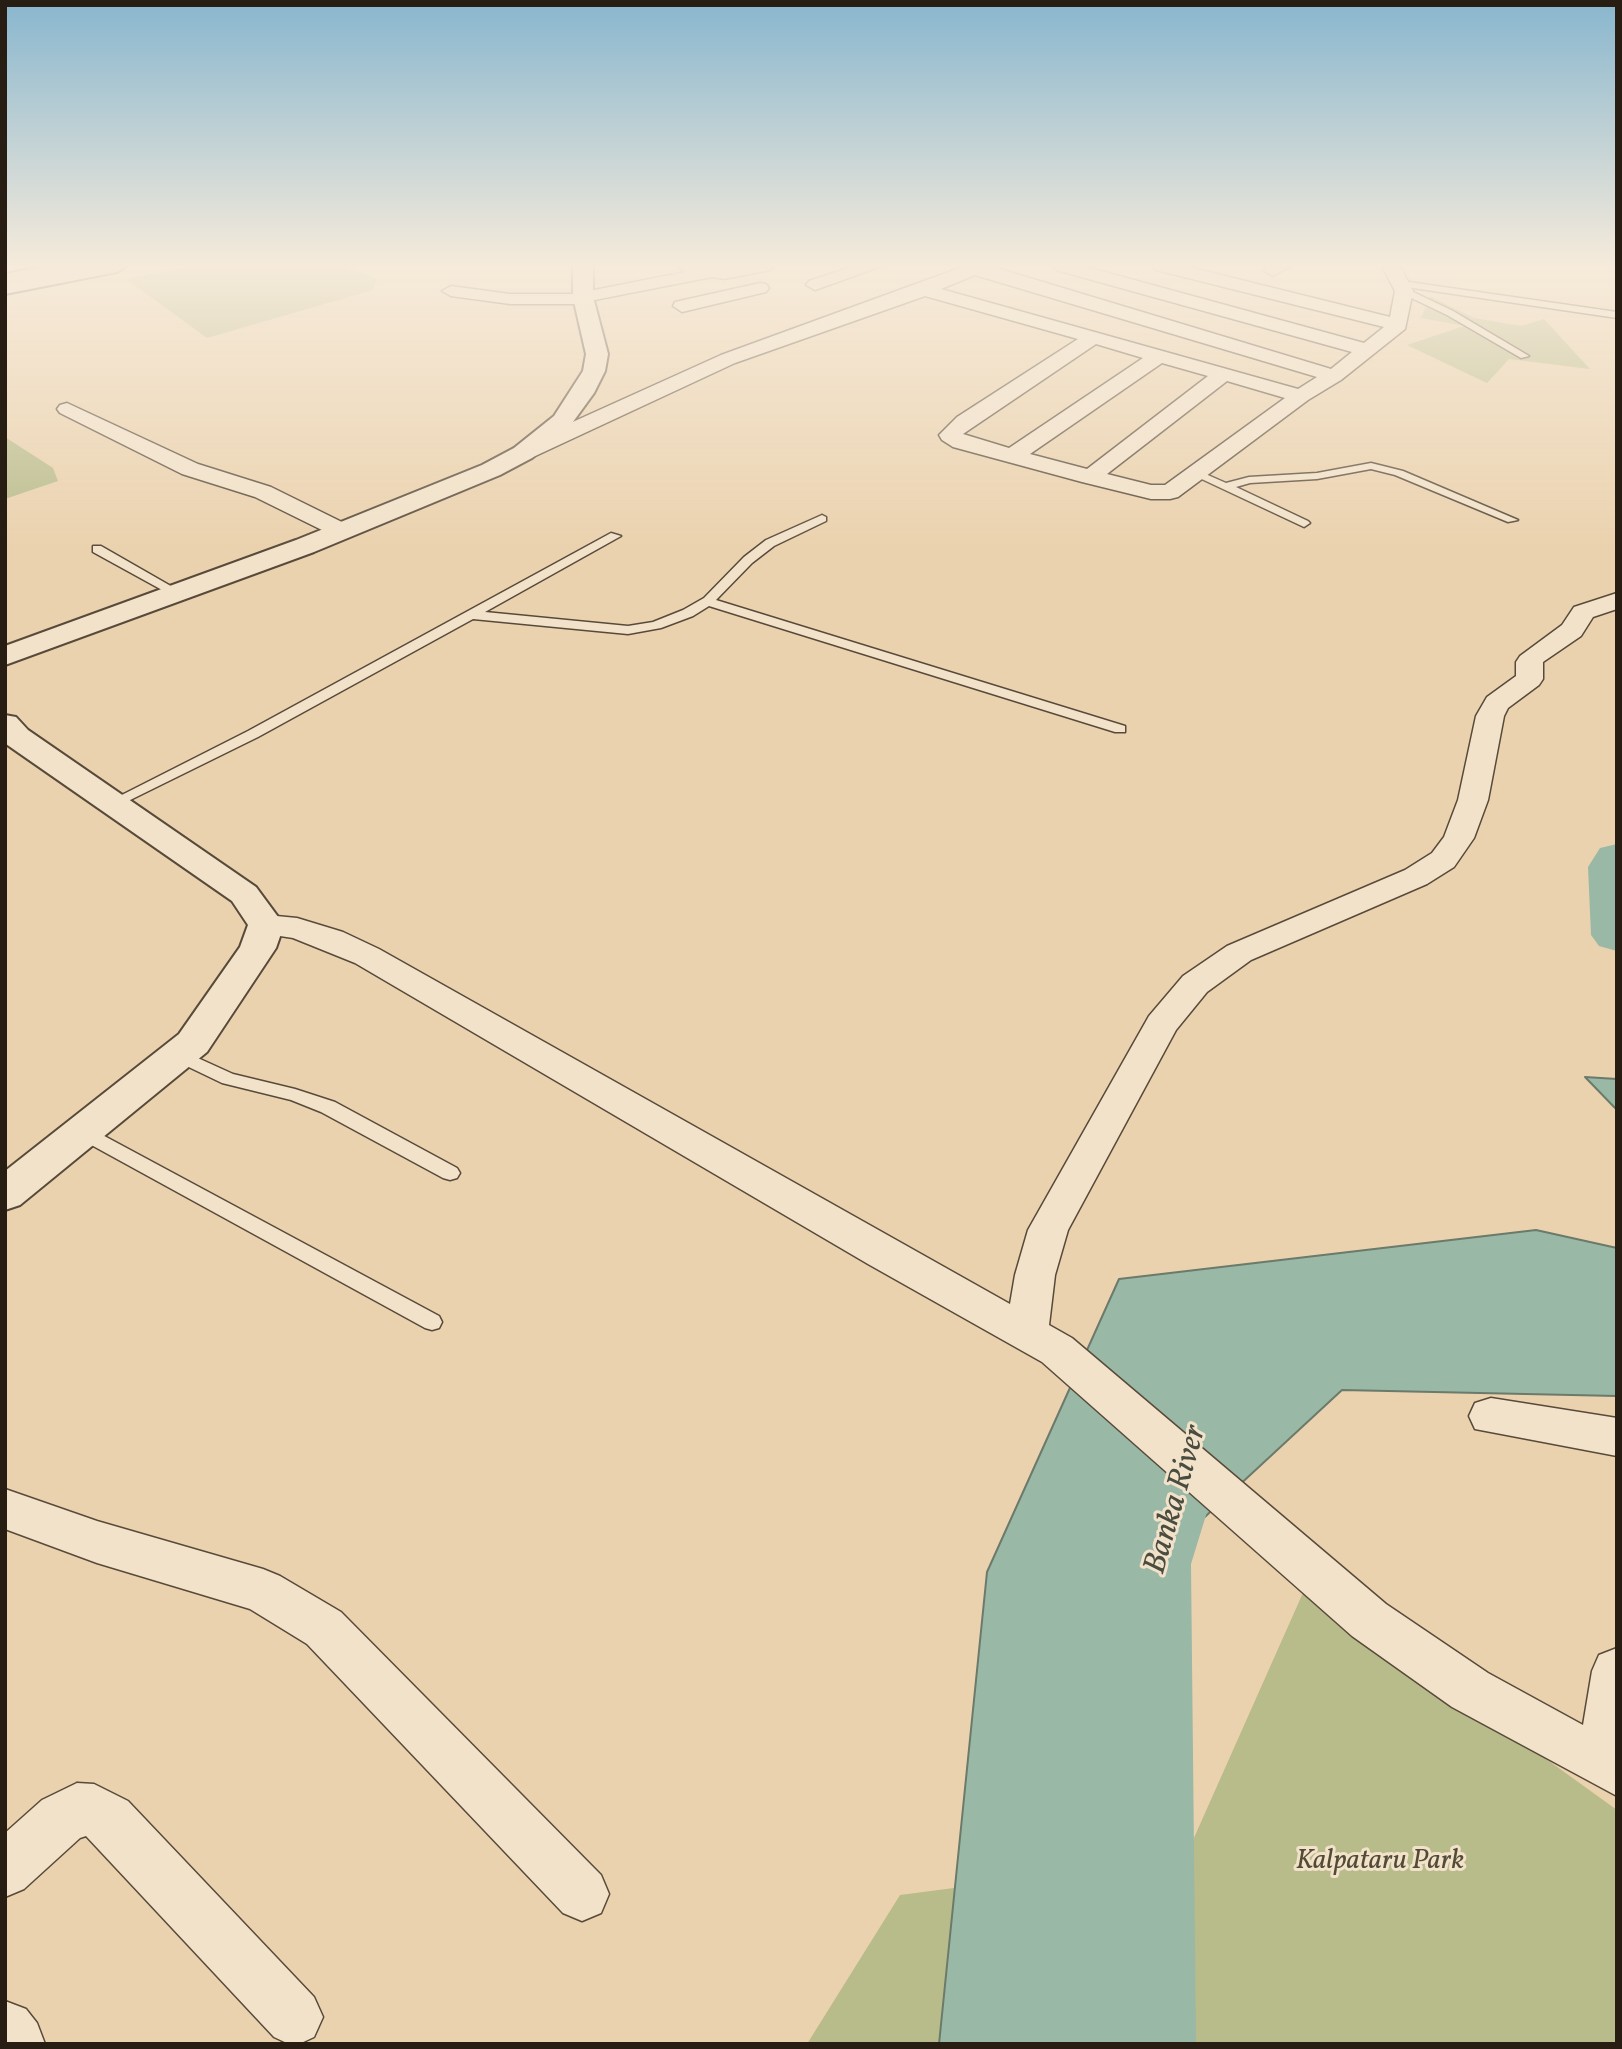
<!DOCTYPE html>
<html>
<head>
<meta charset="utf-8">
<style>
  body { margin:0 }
  #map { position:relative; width:1622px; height:2049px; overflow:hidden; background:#ebd2ae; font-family:Vollkorn,serif }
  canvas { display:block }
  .frame { position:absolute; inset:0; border:7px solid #271d13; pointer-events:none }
</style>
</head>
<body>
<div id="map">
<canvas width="1622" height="2049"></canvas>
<div class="frame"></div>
</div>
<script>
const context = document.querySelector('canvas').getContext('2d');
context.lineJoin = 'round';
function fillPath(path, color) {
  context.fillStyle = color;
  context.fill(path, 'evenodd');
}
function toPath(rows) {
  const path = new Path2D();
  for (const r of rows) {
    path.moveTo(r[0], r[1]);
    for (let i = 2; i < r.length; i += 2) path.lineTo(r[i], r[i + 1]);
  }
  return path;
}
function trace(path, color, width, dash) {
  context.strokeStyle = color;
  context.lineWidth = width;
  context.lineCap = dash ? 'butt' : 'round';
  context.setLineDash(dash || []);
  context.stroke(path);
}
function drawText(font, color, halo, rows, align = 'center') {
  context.font = font + ' Vollkorn,serif';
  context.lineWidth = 6;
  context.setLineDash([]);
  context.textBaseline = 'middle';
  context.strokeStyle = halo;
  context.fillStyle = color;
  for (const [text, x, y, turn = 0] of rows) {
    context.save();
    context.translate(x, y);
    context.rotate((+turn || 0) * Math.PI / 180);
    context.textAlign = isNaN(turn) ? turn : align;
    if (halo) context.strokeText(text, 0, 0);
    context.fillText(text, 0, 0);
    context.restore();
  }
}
fillPath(toPath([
  [192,266,343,266,377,279,373,290,207,338,126,279],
  [1430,296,1474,318,1521,326,1544,319,1590,369,1509,359,1487,383,1407,345,1464,326,1421,318],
  [5,437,53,468,58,481,5,499],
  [1306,1586,1617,1810,1617,2044,807,2044,900,1895,1185,1858]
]), '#b8bb8a');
const water = toPath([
  [1585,1077,1617,1079,1617,1110,1585,1077],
  [1536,1230,1617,1248,1617,1396,1342,1390,1154,1564,1151,2044,939,2044,987,1572,1119,1279,1536,1230]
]);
fillPath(water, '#99b8a6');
trace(water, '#6b7a6b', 2);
fillPath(toPath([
  [1617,844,1617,951,1599,946,1591,935,1588,867,1600,848,1617,844],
  [1171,1481,1196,1490,1207,1512,1191,1564,1196,2044,1106,2044,1117,1564,1146,1490,1171,1481]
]), '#99b8a6');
const service = toPath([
  [1402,281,1617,312,1617,318,1399,286,1402,281],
  [1401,289,1407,289,1453,311,1529,356,1521,358,1447,315,1401,293,1401,289],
  [1371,463,1403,471,1518,520,1508,522,1395,475,1371,469,1317,479,1250,483,1236,487,1308,521,1310,523,1304,527,1191,474,1201,472,1226,483,1249,477,1317,473,1371,463],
  [822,515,826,517,826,521,774,546,752,563,716,600,1125,726,1125,732,1115,732,709,606,693,616,661,628,628,634,473,619,258,737,118,806,113,807,106,803,248,731,611,533,621,536,485,612,628,626,653,622,683,610,704,598,744,557,766,540,822,515],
  [93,546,101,546,183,593,173,596,93,552,93,546],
  [178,1049,233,1074,295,1089,335,1102,457,1168,460,1173,457,1178,450,1180,443,1178,321,1112,291,1100,222,1083,172,1059,169,1055,172,1051,178,1049],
  [82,1124,439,1316,442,1322,439,1328,432,1330,425,1328,75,1136,73,1131,75,1126,82,1124]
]);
const minor = toPath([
  [678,266,774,266,771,270,724,279,712,277,574,304,510,304,451,296,442,291,451,286,510,294,574,294,685,272,678,266],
  [854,266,882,266,815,290,806,285,809,281,854,266],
  [965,266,990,266,1331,369,1352,352,1056,270,1053,266,1083,266,1364,343,1384,327,1156,270,1153,266,1185,266,1390,317,1395,291,1382,266,1400,266,1413,291,1405,329,1341,380,1308,400,1178,497,1170,499,1151,499,1082,482,953,447,942,440,939,435,957,417,1078,339,925,296,735,363,531,458,515,458,512,453,515,448,721,355,965,266],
  [975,275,1317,377,1298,389,941,289,975,275],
  [1096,344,1143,358,1009,448,963,434,1096,344],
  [1162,363,1208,376,1087,469,1030,454,1162,363],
  [1227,381,1285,398,1165,485,1151,485,1107,474,1227,381],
  [1291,266,1273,276,1264,271,1268,266,1291,266],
  [760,283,766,284,769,288,766,292,682,312,673,306,675,302,760,283],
  [67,403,198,464,271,487,350,526,354,531,350,536,334,536,255,497,182,474,60,413,57,409,60,405,67,403],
  [1617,593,1617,609,1593,617,1581,636,1543,662,1543,679,1539,685,1508,708,1504,716,1488,800,1474,838,1454,867,1427,884,1251,960,1207,992,1176,1030,1068,1230,1055,1275,1049,1325,1072,1338,1386,1604,1488,1673,1583,1725,1592,1671,1599,1655,1617,1648,1617,1796,1452,1707,1352,1636,1042,1362,868,1264,355,963,293,938,254,932,250,925,254,918,266,915,297,918,343,932,379,949,1010,1304,1015,1275,1028,1230,1149,1016,1183,976,1227,946,1405,870,1432,853,1444,837,1458,800,1476,716,1487,697,1516,676,1516,662,1520,656,1562,625,1574,607,1617,593],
  [1491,1398,1617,1418,1617,1456,1475,1429,1469,1416,1475,1403,1491,1398],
  [5,1489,97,1521,263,1569,280,1576,341,1612,601,1875,609,1894,601,1913,582,1921,563,1913,307,1644,250,1609,97,1563,5,1529,5,1489],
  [77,1783,94,1784,128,1801,314,1997,323,2017,314,2037,299,2044,289,2044,274,2037,86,1836,80,1838,24,1889,5,1897,5,1833,42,1800,77,1783],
  [5,2001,26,2009,37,2023,45,2044,5,2044,5,2001]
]);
const tertiary = toPath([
  [573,266,593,266,593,297,608,354,605,371,594,393,570,426,532,458,500,475,314,552,5,665,5,646,296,540,482,465,514,448,554,416,583,371,586,354,573,297,573,266],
  [5,715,16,717,28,730,256,887,284,925,276,948,207,1052,20,1205,5,1210,5,1171,179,1034,240,947,248,925,232,901,6,744,5,715]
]);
const secondary = toPath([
  [85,266,126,266,117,272,5,294,5,282,85,266]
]);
const trunk = toPath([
  [45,266,86,266,77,272,5,286,5,274,45,266]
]);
trace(service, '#584a3a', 3);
trace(minor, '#584a3a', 3);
trace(tertiary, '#584a3a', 4);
trace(secondary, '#271d13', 4);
trace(trunk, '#271d13', 4);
fillPath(service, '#f2e2ca');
fillPath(minor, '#f2e2ca');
fillPath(tertiary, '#f2e2ca');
fillPath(secondary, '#f2e2ca');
fillPath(trunk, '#ebd2ae');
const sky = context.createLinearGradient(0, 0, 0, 553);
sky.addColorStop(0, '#88b6ce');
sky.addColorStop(0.48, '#f6ebdb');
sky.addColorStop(1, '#f6ebdb00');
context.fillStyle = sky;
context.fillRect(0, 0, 1622, 553);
drawText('italic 28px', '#524c37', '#f2e2ca', [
  ["Kalpataru Park",1380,1863]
]);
drawText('italic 32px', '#494c3f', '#f2e2ca', [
  ["Banka River",1178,1500,-74]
]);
</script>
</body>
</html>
